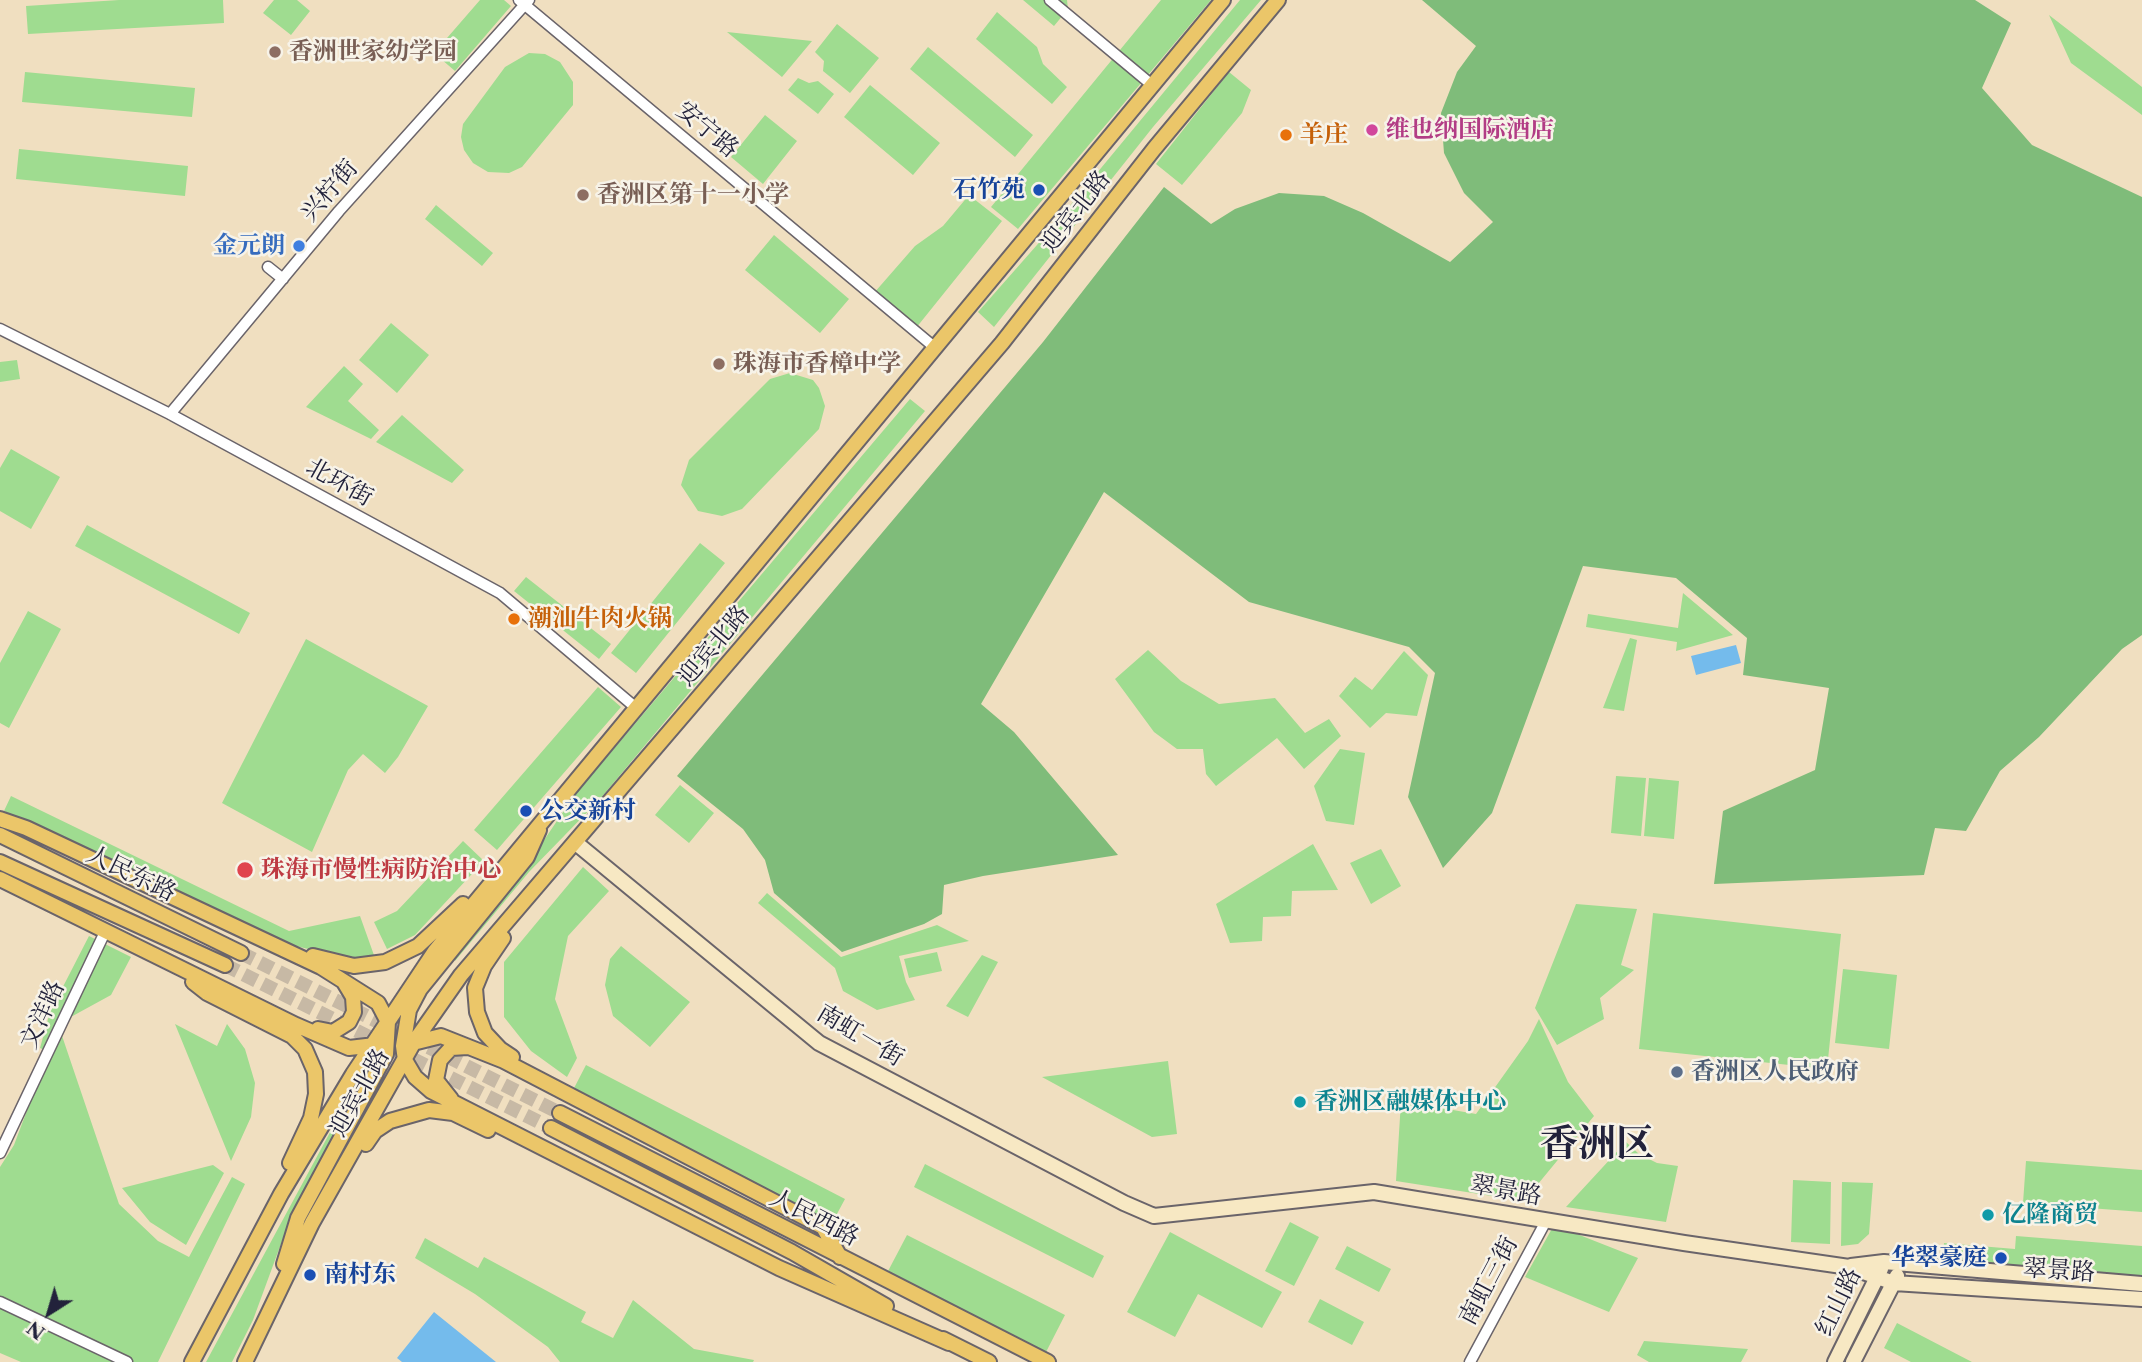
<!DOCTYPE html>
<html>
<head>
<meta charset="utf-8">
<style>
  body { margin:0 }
  #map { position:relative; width:2142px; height:1362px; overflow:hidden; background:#f0dfc0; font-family:"Libre Caslon Text",serif }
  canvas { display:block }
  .north { position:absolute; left:14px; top:1278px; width:70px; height:70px; -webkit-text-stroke:5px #f7f3e8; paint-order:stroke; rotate:217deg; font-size:19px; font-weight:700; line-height:28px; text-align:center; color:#22223b }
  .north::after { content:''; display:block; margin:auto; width:24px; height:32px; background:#22223b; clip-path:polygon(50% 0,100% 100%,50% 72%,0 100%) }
</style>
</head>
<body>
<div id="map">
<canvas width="2142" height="1362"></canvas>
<div class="north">N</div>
</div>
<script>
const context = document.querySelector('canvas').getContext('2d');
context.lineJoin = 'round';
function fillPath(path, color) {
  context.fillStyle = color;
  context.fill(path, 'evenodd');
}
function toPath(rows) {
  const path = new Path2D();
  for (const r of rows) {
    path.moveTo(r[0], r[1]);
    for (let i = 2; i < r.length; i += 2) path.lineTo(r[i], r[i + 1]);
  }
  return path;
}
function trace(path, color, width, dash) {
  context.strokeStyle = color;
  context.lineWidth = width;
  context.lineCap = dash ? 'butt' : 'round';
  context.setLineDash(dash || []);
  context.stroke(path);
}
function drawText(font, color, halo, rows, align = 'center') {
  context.font = font + ' "Libre Caslon Text","Noto Serif SC",serif';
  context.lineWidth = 5;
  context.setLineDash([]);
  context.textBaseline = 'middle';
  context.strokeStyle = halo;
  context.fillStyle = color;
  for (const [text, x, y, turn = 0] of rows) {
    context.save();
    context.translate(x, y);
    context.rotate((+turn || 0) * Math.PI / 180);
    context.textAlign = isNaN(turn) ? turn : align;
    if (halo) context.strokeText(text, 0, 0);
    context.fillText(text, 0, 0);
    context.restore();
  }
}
fillPath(toPath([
  [119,0,223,0,224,23,28,34,26,6],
  [274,0,297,0,310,11,291,35,263,13],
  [480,0,504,0,511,6,455,71,434,53],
  [1023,0,1067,0,1068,9,1054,26],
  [1161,0,1211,0,1018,229,991,207],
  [1240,0,1261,0,1153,127,994,327,978,312,1044,237],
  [997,12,1037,47,1043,64,1067,87,1052,104,976,39],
  [2049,15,2142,87,2142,115,2071,63],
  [837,24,879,58,850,93,823,71,824,61,815,52],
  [727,32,812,41,782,77],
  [928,47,1033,135,1015,157,910,69],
  [529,53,545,54,560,62,573,82,573,105,522,167,509,173,488,172,473,163,464,150,461,137,463,124,505,67],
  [25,72,195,88,192,117,22,102],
  [1229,72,1251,90,1242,113,1182,185,1156,164],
  [798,78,809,83,818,81,834,94,818,114,788,90],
  [870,85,940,143,913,175,844,117],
  [765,115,797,141,763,184,731,157],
  [19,149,188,166,185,196,16,179],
  [969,195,1002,221,916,328,874,293,915,246,943,226],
  [436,205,493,253,482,266,425,219],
  [774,235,849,299,820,333,745,270],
  [391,323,429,355,397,393,359,360],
  [17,360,20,379,0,382,0,362],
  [344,366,363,384,348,401,379,430,371,439,306,407],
  [790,373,813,380,819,388,825,406,819,429,742,509,722,516,698,511,681,485,689,460,770,379],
  [910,399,925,411,600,799,529,872,455,961,454,957,524,870,573,797],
  [402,415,464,470,452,483,376,442],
  [11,449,60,477,31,529,0,511,0,468],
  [87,525,250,613,239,634,75,546],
  [700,543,725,563,636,673,611,653],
  [526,577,611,644,599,659,514,591],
  [1683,593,1733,635,1676,651,1677,642,1586,627,1588,614,1678,628],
  [28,611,61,629,9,728,0,723,0,663],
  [1630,638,1637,640,1624,711,1603,708],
  [306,639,428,706,398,757,385,773,363,754,348,770,312,852,222,803],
  [1148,650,1181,681,1219,704,1275,698,1305,733,1329,719,1341,736,1304,769,1277,738,1216,786,1206,774,1203,749,1177,749,1154,732,1115,679],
  [1404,651,1428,675,1417,716,1386,713,1370,728,1339,696,1355,677,1372,690],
  [598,687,621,707,497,850,474,830],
  [1340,749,1365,753,1354,825,1326,821,1314,786],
  [1616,776,1646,778,1641,836,1611,833],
  [1649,778,1679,781,1674,839,1644,836],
  [680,785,714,813,689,843,655,815],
  [11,796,289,931,360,916,375,958,336,956,284,943,4,811],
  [463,841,484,861,415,935,387,949,374,922,397,911],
  [1313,844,1338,890,1292,891,1291,916,1263,917,1262,941,1230,943,1216,904],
  [1381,849,1401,886,1371,904,1350,863],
  [583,867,609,891,568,936,555,999,577,1058,567,1077,531,1051,504,1017,504,962],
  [767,893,841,957,937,925,969,941,899,956,906,982,915,1000,877,1010,843,991,835,968,758,903],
  [1576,904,1637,909,1621,965,1634,970,1600,998,1604,1019,1557,1045,1535,1008],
  [1653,913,1841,934,1827,1069,1639,1049],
  [89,936,131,957,111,995,58,1024,119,1204,158,1241,189,1257,232,1177,245,1184,158,1362,21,1362,0,1353,0,1167,14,1145,49,1052,40,1048,50,1012],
  [621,946,690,1002,650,1047,613,1016,605,985,610,959],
  [937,952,942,971,909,978,904,959],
  [982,955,998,962,968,1017,946,1006],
  [1843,969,1897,975,1889,1049,1835,1043],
  [1539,1019,1568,1082,1594,1116,1524,1201,1396,1181,1401,1101,1476,1114,1528,1041],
  [175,1024,217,1046,227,1024,245,1049,255,1083,251,1117,231,1161],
  [1168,1061,1177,1134,1152,1137,1042,1077],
  [586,1065,845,1199,831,1225,572,1092],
  [341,1112,345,1115,289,1222,253,1320,232,1362,206,1362],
  [1626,1142,1639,1154,1657,1163,1678,1166,1666,1222,1566,1207],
  [2026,1161,2142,1170,2142,1212,2023,1203],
  [925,1164,1104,1256,1093,1278,914,1187],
  [213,1165,224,1173,186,1245,150,1222,122,1188],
  [1793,1180,1831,1182,1830,1244,1791,1242],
  [1842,1182,1873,1183,1869,1234,1858,1244,1841,1246],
  [1290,1222,1319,1237,1294,1286,1265,1271],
  [1554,1225,1638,1258,1609,1312,1525,1277],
  [1170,1232,1282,1292,1262,1328,1198,1294,1175,1337,1127,1312],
  [907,1235,1065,1315,1045,1354,887,1273],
  [2016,1236,2142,1246,2142,1279,1942,1264,1944,1243,2015,1249],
  [425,1238,478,1268,484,1257,586,1312,581,1322,613,1338,633,1300,694,1349,754,1360,753,1362,560,1362,548,1347,475,1294,415,1258],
  [1347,1246,1391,1269,1379,1292,1335,1269],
  [1320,1299,1364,1322,1352,1345,1308,1322],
  [1897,1323,1972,1362,1911,1362,1884,1348],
  [1644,1341,1748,1349,1741,1362,1649,1362,1637,1355]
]), '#9fdc90');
fillPath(toPath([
  [1422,0,1975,0,2011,23,1982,88,2032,145,2142,197,2142,635,2122,649,2039,737,2000,771,1966,831,1935,828,1924,875,1714,884,1723,811,1815,770,1829,688,1743,675,1747,638,1676,578,1583,566,1492,813,1443,868,1408,797,1435,673,1409,647,1249,602,1104,492,981,704,1014,732,1118,855,983,876,944,885,942,914,924,924,842,952,774,893,765,860,743,829,677,776,1043,342,1164,187,1211,224,1235,209,1279,193,1324,196,1363,213,1450,262,1493,222,1464,193,1444,153,1441,113,1457,72,1476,46]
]), '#7fbc7a');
fillPath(toPath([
  [1736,645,1741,663,1696,675,1691,656],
  [434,1312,496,1362,402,1362,397,1358]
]), '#74bbec');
trace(toPath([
  [241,953,560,1113],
  [225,965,551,1128]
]), '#c7b9a5', 14, [14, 7]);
const minor = toPath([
  [519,0,933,346],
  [1050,0,1152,85],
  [268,267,283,279],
  [0,329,170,414,500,593,635,707],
  [170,414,339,211,529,0],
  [0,1153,105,932],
  [0,1302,127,1362],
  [1470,1362,1546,1221]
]);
const secondary = toPath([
  [576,843,819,1043,1124,1203,1154,1216,1374,1192,1684,1243,1849,1267,1894,1283,2142,1299],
  [1851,1266,1884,1262,2142,1284],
  [1835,1362,1881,1269],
  [1853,1362,1897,1276]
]);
const primary = toPath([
  [0,819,26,828,321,967,378,1003,388,1022,386,1054,298,1218,284,1264],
  [539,830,527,857,420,989,409,1010,403,1046,405,1060,415,1077,431,1091,779,1268,949,1343],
  [0,835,241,953],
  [0,862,225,965],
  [0,879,296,1025,349,1048,375,1045],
  [503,938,484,966,475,988,477,1012,485,1033,500,1049,512,1057],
  [313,956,354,966,385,962,418,946,463,904],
  [193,982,207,993,292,1036,305,1049,315,1072,316,1094,311,1118,290,1163],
  [318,1029,333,1032,349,1022,354,1012,353,997,344,982],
  [409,1044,441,1036,504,1061,823,1227,840,1257],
  [451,1099,436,1080,440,1060,451,1048,468,1047],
  [560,1113,1048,1362],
  [551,1128,792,1252,886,1306],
  [366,1144,375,1131,390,1121,429,1110,453,1113,488,1130],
  [943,1339,989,1362],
  [192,1362,281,1194,353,1074,435,951,1223,0],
  [245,1362,312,1223,414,1042,461,975,1002,343,1154,149,1278,0]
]);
trace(minor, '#6a646a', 13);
trace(secondary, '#6a646a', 18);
trace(primary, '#6a646a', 18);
trace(minor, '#fff', 10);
trace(secondary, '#f7e8c3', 14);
trace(primary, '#ebc669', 14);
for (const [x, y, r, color] of [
  [275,52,7,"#8d6e63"],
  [1372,130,7,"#d1479c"],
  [1286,135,7,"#e8710a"],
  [1039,190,7,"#1a4fb4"],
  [583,195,7,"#8d6e63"],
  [299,246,7,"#3f7fe0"],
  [719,364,7,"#8d6e63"],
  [514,619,7,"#e8710a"],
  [526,811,7,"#1a4fb4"],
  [245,870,9,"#e0444e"],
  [1677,1072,7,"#5c6f8a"],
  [1300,1102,7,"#0f9aa8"],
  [1988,1215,7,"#0f9aa8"],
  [2001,1258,7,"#1a4fb4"],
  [310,1275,7,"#1a4fb4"]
]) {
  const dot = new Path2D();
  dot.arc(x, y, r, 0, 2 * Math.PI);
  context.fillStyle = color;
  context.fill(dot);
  trace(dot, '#f7f3e8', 2.5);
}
drawText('bold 24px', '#785e54', '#f7f3e8', [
  ["香洲世家幼学园",289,52],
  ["香洲区第十一小学",597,195],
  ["珠海市香樟中学",733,364]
], 'left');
drawText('24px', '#22223b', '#f7f3e8', [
  ["安宁路",707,130,40],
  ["兴柠街",330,191,-49],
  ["迎宾北路",1076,212,-52],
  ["北环街",339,483,29],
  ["迎宾北路",714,646,-50],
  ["人民东路",131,874,26],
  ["文洋路",43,1015,-65],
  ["南虹一街",860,1036,31],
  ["迎宾北路",360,1093,-61],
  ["翠景路",1506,1191,10],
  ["人民西路",814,1218,27],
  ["翠景路",2059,1271,4],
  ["南虹三街",1489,1281,-62],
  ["红山路",1839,1302,-64]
]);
drawText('bold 24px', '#b23c85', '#f7f3e8', [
  ["维也纳国际酒店",1386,130]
], 'left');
drawText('bold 24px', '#c56008', '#f7f3e8', [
  ["羊庄",1300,135],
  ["潮汕牛肉火锅",528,619]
], 'left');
drawText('bold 24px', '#164399', '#f7f3e8', [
  ["石竹苑",1025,190],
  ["公交新村",540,811,"left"],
  ["华翠豪庭",1987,1258],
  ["南村东",324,1275,"left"]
], 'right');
drawText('bold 24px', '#366cbe', '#f7f3e8', [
  ["金元朗",285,246]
], 'right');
drawText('bold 24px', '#be3a42', '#f7f3e8', [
  ["珠海市慢性病防治中心",261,870]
], 'left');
drawText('bold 24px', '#4e5e75', '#f7f3e8', [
  ["香洲区人民政府",1691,1072]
], 'left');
drawText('bold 24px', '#0d838f', '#f7f3e8', [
  ["香洲区融媒体中心",1314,1102],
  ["亿隆商贸",2002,1215]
], 'left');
drawText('bold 38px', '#22223b', '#f7f3e8', [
  ["香洲区",1597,1145]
]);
</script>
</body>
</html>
